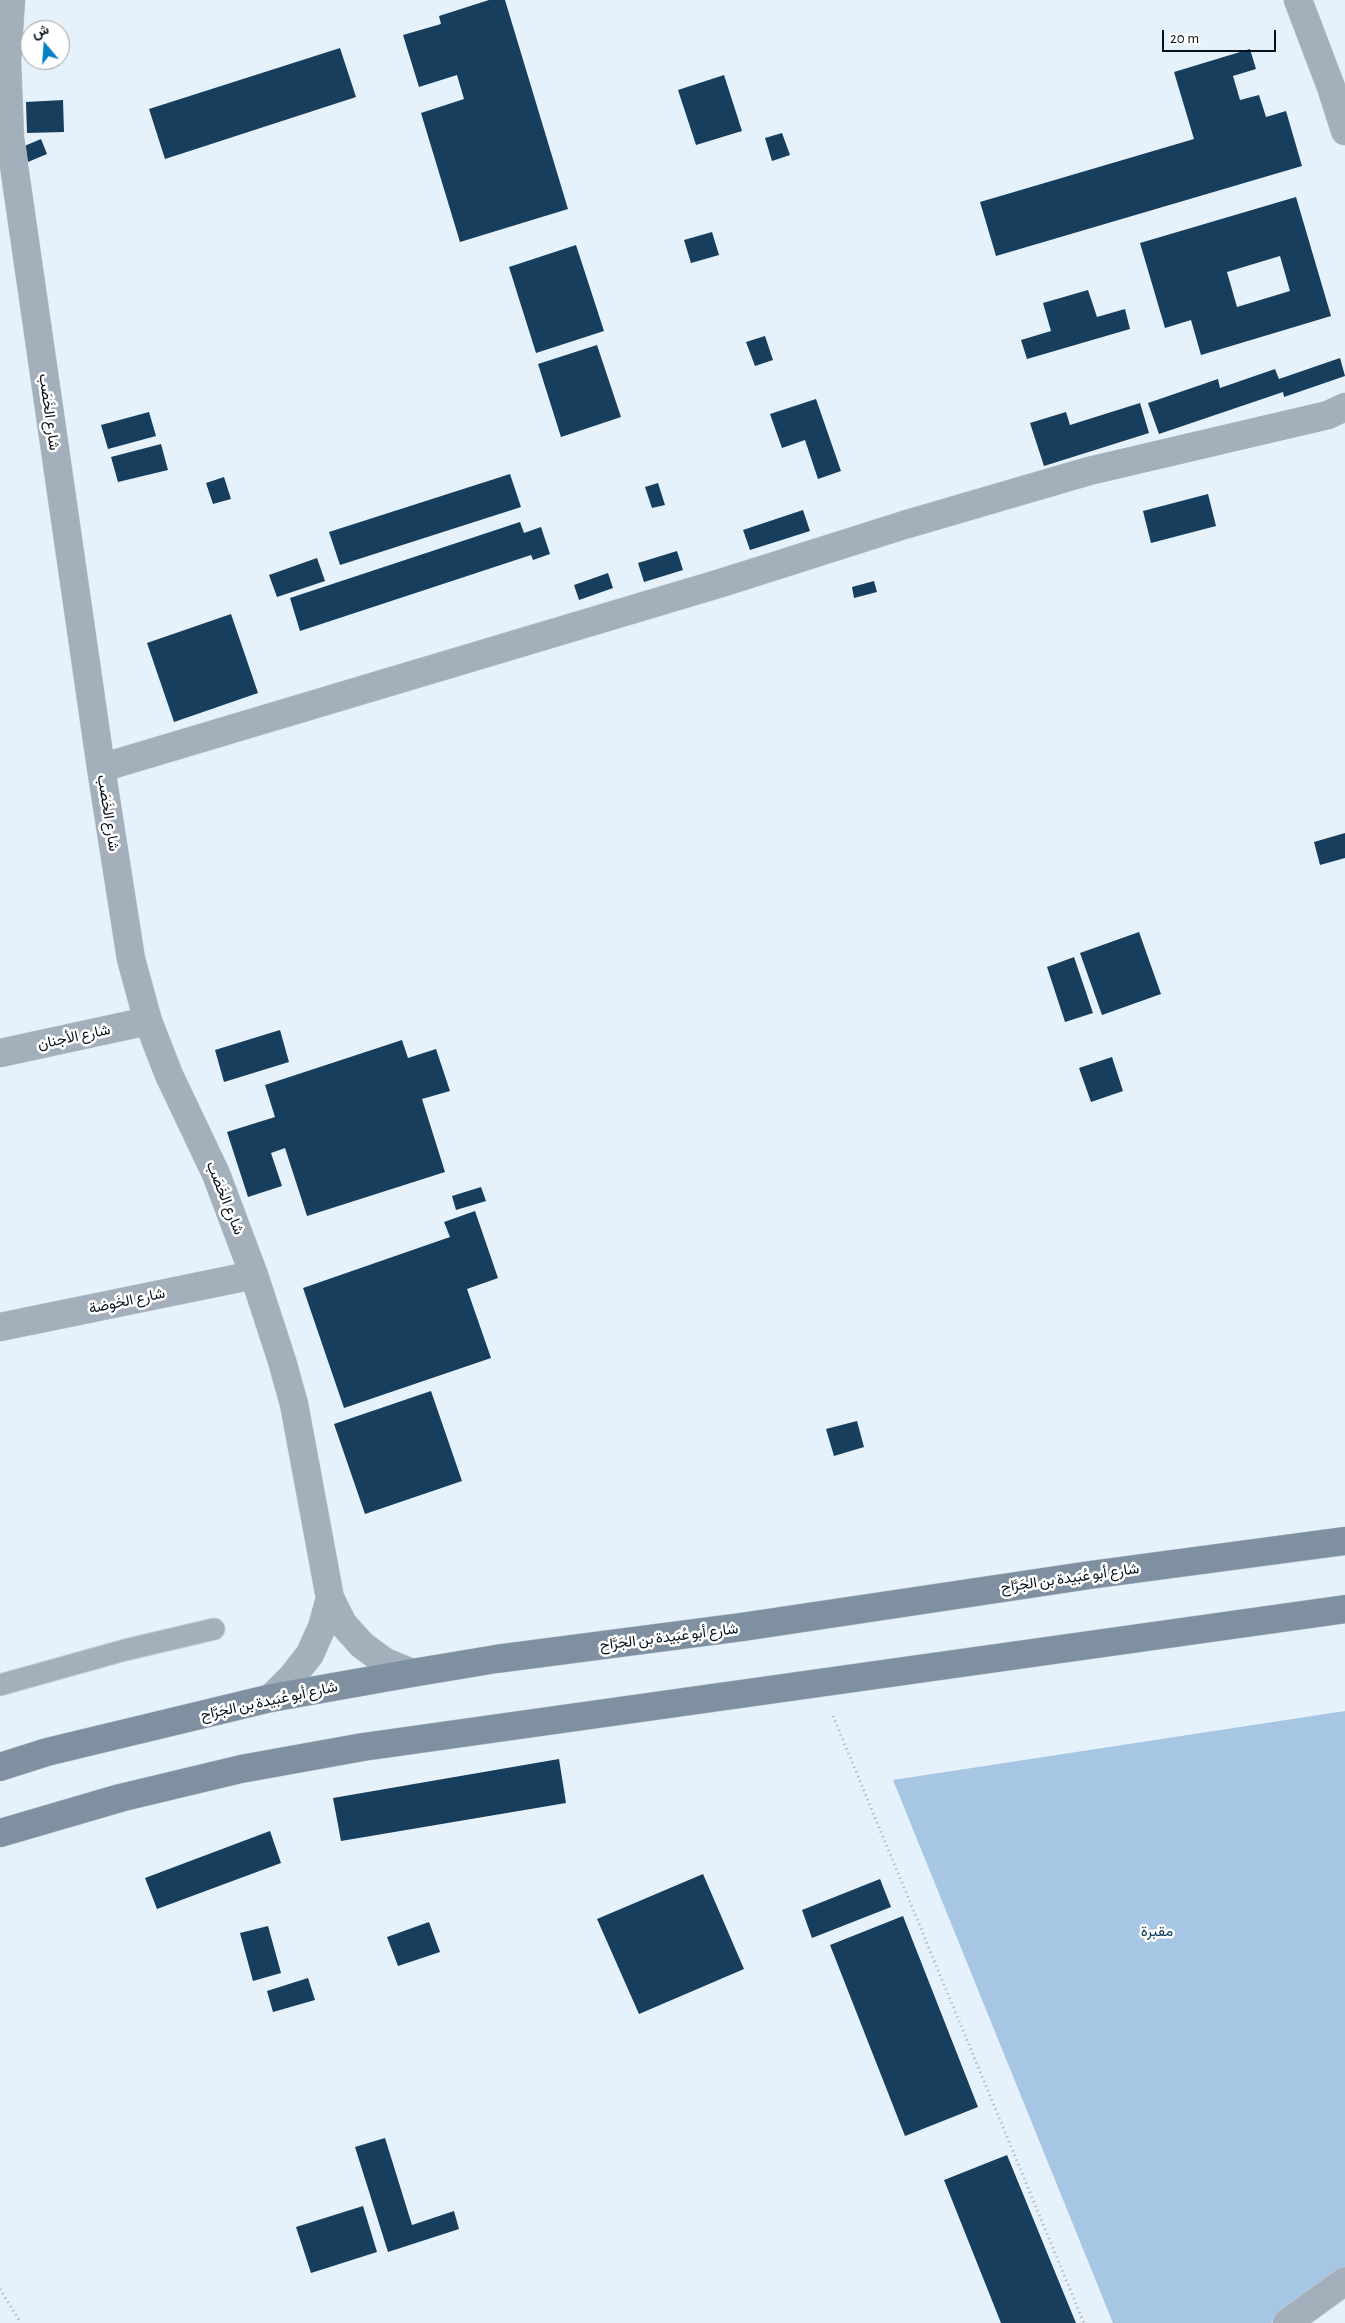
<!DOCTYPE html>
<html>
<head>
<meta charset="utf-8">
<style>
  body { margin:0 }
  #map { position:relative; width:1345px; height:2323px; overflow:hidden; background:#e5f1fb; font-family:"Alegreya Sans",Vazirmatn,sans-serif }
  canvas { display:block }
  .north { position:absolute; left:20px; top:20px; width:50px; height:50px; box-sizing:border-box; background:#fff; border:1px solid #9ca0a3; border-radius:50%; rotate:342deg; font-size:14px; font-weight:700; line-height:20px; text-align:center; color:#07111a }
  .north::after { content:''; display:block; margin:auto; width:18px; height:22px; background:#087ec7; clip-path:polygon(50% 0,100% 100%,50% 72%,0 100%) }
  .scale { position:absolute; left:1162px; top:30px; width:114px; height:22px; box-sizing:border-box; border:2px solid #07111a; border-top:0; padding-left:6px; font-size:15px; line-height:18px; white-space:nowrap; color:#07111a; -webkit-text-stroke:4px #fff; paint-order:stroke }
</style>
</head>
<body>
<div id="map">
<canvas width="1345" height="2323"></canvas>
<div class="north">ش</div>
<div class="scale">20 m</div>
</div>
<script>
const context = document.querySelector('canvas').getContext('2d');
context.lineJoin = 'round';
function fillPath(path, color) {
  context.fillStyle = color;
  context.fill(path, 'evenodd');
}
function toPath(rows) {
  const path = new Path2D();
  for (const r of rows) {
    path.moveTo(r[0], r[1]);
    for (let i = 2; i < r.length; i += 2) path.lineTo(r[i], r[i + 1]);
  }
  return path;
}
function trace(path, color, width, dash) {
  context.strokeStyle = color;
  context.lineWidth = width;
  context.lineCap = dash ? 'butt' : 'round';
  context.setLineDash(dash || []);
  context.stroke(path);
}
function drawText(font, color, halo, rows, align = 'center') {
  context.font = font + ' "Alegreya Sans",Vazirmatn,sans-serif';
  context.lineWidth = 5;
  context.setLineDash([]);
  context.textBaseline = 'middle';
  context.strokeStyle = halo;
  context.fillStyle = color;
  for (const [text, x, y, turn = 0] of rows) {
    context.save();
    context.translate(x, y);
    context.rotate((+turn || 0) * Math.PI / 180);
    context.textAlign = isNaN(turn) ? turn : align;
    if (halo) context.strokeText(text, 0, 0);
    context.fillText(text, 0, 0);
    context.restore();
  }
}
fillPath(toPath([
  [1345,1711,1345,2270,1271,2323,1113,2323,893,1780]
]), '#a6c6e3');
fillPath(toPath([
  [489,0,505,0,568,209,460,242,421,113,464,99,457,75,419,87,403,35,441,24,439,16],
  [340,48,356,97,165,159,149,109],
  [1250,49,1256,69,1233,76,1240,100,1259,95,1266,117,1286,111,1302,166,996,256,980,202,1194,139,1174,72],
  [724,75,742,131,696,145,678,90],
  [63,100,64,132,27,133,26,102],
  [782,133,790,155,772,161,765,138],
  [41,139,47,154,28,162,22,147],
  [1296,197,1331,316,1201,355,1191,320,1165,328,1140,243],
  [1280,256,1290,291,1237,307,1227,272],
  [712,232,719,255,691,263,684,240],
  [576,245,604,331,536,353,509,267],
  [1088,290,1097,317,1125,309,1130,329,1027,359,1021,340,1051,331,1043,303],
  [765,336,773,360,755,366,746,342],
  [597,345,621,417,561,437,538,364],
  [1340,358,1345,376,1284,397,1283,392,1159,434,1148,403,1218,379,1220,388,1275,369,1279,379],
  [816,399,841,471,818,479,805,440,782,448,770,414],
  [1140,403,1149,433,1044,466,1030,423,1066,412,1070,425],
  [149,412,156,436,108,449,101,425],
  [161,444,168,470,118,482,111,457],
  [510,474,521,507,340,565,329,532],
  [224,477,231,499,213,504,206,483],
  [658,483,665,505,652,508,645,487],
  [1208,494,1216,526,1151,543,1143,511],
  [803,510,810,531,750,550,743,530],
  [520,522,524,533,541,527,550,554,533,560,531,555,300,631,290,598],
  [677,551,683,570,644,582,638,563],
  [317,558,325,581,277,597,269,575],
  [608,573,613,588,579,600,574,585],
  [874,581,877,592,854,598,852,587],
  [231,614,258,693,174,722,147,643],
  [1345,833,1345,858,1320,865,1314,842],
  [1139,932,1161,994,1102,1015,1080,953],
  [1074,957,1093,1013,1065,1022,1047,967],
  [280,1030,289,1062,224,1082,215,1050],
  [402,1040,408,1058,436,1049,450,1091,422,1099,445,1172,307,1216,285,1148,271,1153,282,1186,248,1197,227,1132,275,1117,265,1085],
  [1112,1057,1123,1091,1091,1102,1079,1068],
  [481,1187,486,1201,456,1210,452,1196],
  [475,1211,498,1278,467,1289,491,1358,344,1408,303,1288,450,1237,444,1222],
  [431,1391,462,1481,365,1514,334,1424],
  [857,1421,864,1447,834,1456,826,1429],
  [559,1759,566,1803,341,1841,333,1798],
  [270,1831,281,1863,157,1909,145,1878],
  [703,1874,744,1969,639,2014,597,1919],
  [880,1879,891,1907,812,1938,802,1910],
  [903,1916,978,2107,905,2136,830,1945],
  [429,1922,440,1952,398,1966,387,1937],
  [268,1926,281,1973,253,1981,240,1933],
  [308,1978,315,2000,273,2012,267,1991],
  [385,2138,412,2225,454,2211,459,2229,388,2252,355,2147],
  [1007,2155,1071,2311,1076,2323,1001,2323,944,2180],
  [363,2206,377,2252,311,2273,296,2227]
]), '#173e5d');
const service = toPath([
  [0,1685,125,1650,214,1629]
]);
const minor = toPath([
  [11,0,7,60,10,138,101,768,131,959,148,1021,169,1075,216,1174,254,1275,282,1361,294,1404,330,1598,343,1624,362,1645,385,1662,412,1673],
  [1298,0,1331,87,1345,131],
  [101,768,721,583,904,525,1089,471,1328,415,1345,407],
  [0,1053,148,1021],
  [0,1327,254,1275],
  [271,1698,292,1677,310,1654,322,1627,330,1598],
  [1287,2323,1345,2281]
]);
const secondary = toPath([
  [0,1767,47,1752,271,1698,412,1673,496,1659,742,1627,1090,1575,1345,1541],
  [0,1833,120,1798,241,1769,363,1747,1345,1609]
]);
trace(service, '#c1cdd7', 23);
trace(minor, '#c1cdd7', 29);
trace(secondary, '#c1cdd7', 29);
trace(toPath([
  [833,1716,1084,2323],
  [0,2289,21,2323]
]), '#a1adb6', 3, [1, 4]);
trace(service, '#a3b0bb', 21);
trace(minor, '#a3b0bb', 28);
trace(secondary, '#7f91a1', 28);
drawText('15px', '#07111a', '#fff', [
  ["شارع الخَصَب",49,412,82],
  ["شارع الخَصَب",108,813,81],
  ["شارع الأجنان",74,1037,-12],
  ["شارع الخَصَب",225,1198,68],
  ["شارع الخَوضة",127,1301,-12],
  ["شارع أبو عُبَيدة بن الجَرَّاح",1070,1578,-8],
  ["شارع أبو عُبَيدة بن الجَرَّاح",669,1637,-7],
  ["شارع أبو عُبَيدة بن الجَرَّاح",269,1701,-12]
]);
drawText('15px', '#04375a', '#fff', [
  ["مقبرة",1157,1931]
]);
</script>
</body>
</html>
